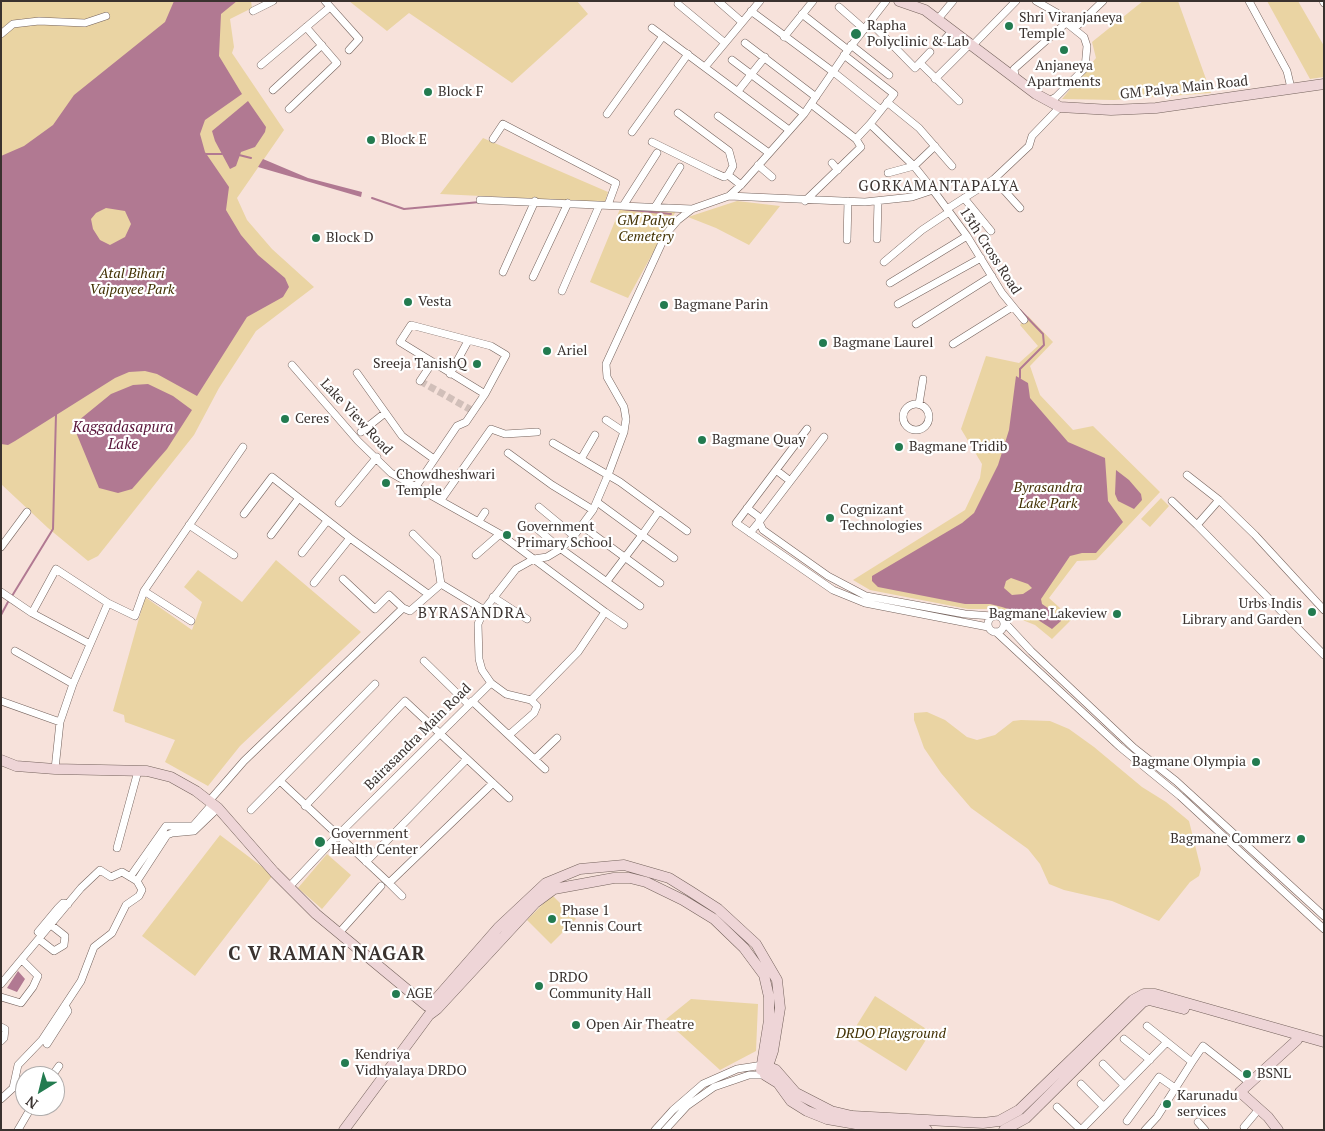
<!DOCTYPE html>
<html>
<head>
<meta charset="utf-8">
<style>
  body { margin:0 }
  #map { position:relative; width:1325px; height:1131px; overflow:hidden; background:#f7e2db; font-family:"PT Serif",serif }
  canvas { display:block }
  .frame { position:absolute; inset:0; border:2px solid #3a322f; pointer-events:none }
  .north { position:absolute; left:15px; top:1066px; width:50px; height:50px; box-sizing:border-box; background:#fff; border:1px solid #b0adac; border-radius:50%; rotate:216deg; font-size:14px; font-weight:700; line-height:20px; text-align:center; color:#3a322f }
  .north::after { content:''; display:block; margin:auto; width:18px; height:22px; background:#237b50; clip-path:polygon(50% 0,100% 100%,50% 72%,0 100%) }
</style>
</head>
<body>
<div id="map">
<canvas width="1325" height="1131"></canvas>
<div class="frame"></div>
<div class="north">N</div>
</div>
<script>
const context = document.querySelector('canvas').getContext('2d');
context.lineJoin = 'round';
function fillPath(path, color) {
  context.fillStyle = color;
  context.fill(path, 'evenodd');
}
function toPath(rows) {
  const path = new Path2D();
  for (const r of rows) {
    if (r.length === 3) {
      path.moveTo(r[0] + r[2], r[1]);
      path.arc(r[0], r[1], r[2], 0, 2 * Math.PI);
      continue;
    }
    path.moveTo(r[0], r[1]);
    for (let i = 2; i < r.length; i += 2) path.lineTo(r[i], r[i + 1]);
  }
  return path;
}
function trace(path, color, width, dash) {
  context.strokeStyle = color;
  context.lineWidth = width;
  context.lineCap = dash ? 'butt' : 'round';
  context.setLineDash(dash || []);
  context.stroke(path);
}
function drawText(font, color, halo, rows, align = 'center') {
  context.font = font + ' "PT Serif",serif';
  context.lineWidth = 4.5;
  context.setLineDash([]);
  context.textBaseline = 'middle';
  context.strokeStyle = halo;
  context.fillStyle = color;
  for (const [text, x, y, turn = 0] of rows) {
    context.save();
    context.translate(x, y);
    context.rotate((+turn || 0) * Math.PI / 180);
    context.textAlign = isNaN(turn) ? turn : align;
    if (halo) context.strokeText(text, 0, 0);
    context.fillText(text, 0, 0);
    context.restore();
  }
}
fillPath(toPath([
  [1,1,251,1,252,8,230,19,234,47,232,53,284,130,237,198,247,220,272,249,314,287,256,331,219,388,194,435,98,556,88,561,48,528,1,484],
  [349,1,577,1,588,14,512,83,409,13,387,31],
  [1143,1,1178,1,1211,93,1114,100,1062,99,1096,58,1092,42],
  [1267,1,1298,1,1324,46,1324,77,1310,79],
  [483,138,608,192,605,202,440,194],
  [737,201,780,206,749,245,716,228,688,217],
  [620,209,676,211,628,298,590,282],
  [1028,316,1053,342,1030,366,1040,395,1073,430,1093,426,1160,492,1096,560,1077,561,1049,598,1072,619,1052,639,1035,625,995,609,968,609,870,590,853,580,965,510,980,478,982,464,961,429,986,356,1019,363,1038,346,1020,325],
  [1161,498,1169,506,1150,527,1141,519],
  [276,560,361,632,240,746,208,786,165,762,175,740,125,722,124,715,113,711,145,597,192,630,202,602,184,587,198,570,242,602],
  [927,712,945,720,967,737,977,740,995,735,1013,721,1021,720,1050,721,1069,729,1094,747,1142,787,1166,802,1189,821,1201,869,1199,876,1190,882,1159,921,1112,901,1064,890,1049,884,1040,864,1028,849,971,808,941,773,924,748,914,720,914,713],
  [220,835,273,875,195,976,142,936],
  [327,854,351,875,322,909,298,888],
  [552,895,576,919,551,944,527,920],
  [875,996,931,1032,906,1071,850,1036],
  [691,999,758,1004,756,1051,720,1070,665,1020]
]), '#ead4a3');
fillPath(toPath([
  [174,1,237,1,221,14,219,56,242,94,205,120,200,134,205,152,229,187,226,210,241,235,258,255,285,278,289,287,283,297,247,317,197,396,157,374,145,371,129,372,115,378,15,441,8,445,1,444,1,156,24,146,53,125,74,95,165,22],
  [106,208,125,211,131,224,125,237,110,245,100,240,93,229,91,219,96,213],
  [248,101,266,127,265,132,255,147,241,152,236,166,230,169,215,141,212,131],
  [263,159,308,178,362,192,361,197,258,167],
  [1016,376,1028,383,1030,398,1068,442,1105,458,1108,501,1123,522,1096,553,1082,553,1070,556,1041,599,1042,604,1061,617,1061,621,1052,629,1035,618,1002,607,990,604,965,604,878,587,872,581,872,576,962,523,974,513,998,465,1009,430],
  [1011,578,1028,584,1032,588,1023,594,1012,595,1004,588,1006,581],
  [148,384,173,396,192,410,167,449,132,489,118,493,99,488,73,425,111,394,133,385],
  [1116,470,1129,480,1141,494,1142,500,1134,509,1118,501,1115,494],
  [18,971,25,979,17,992,7,988]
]), '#b17992');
trace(toPath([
  [204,154,222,154],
  [239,155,251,158],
  [372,198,404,209,480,202],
  [622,209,671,214],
  [1020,378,1020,369,1044,345,1043,334,1020,310],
  [12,596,53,529,56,414],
  [1,615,9,600]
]), '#b17992', 2);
trace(toPath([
  [420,381,473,411]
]), '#d1bfb9', 7, [7, 3.5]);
const street = toPath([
  [325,1,359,39,349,50],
  [718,1,742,22],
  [1036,1,1078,25,1103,1],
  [1249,1,1287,71,1291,88],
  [1323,1,1324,3],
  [678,4,725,43],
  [839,7,864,29],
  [253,11,273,1],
  [751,11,836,74,881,110],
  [802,14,848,50],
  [938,19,953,1],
  [870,22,915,68,930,52],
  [652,28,789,130],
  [1,34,13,24,39,21,85,23,106,16],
  [784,37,813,1],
  [945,39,953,30],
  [745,43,816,97],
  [851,45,889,75],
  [973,45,1016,1],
  [844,55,894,94,870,124],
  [732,60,804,114],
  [920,63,959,101],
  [261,65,330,7],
  [705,67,760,1],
  [1015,76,1014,69,1066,23,1069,25,1084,37,1087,46,1085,68,1056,97,1049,101],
  [935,79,971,43],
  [273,90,322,45],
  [738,91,765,57],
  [887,102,919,128,952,166],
  [811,104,856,139,870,124,914,166,933,190],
  [289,109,337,63,306,27],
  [678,113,729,151,733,166,728,175],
  [607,114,663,36],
  [718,116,769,153],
  [632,132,688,54],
  [493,139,503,124,616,183,608,205],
  [652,142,715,173,724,177,728,175,741,185],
  [832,163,838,170],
  [758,165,772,177],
  [888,173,914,166,935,146],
  [994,179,1020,208],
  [729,196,865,202,912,197,933,190,967,236,1002,293,1024,320],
  [964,198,991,231],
  [480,200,692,209],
  [805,201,861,147,856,139],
  [623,206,657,153],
  [655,207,680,167],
  [947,209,994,179,1029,146,1032,136,1060,107],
  [877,239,878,201],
  [847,240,848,201],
  [884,262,922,230,949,212],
  [503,272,535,201],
  [533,277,568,203],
  [890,283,967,236],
  [562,291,599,206],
  [898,304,981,258],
  [916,324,992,276],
  [953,344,1012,307],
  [292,365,358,441,391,473,500,534,605,612,578,652,531,700,537,706,534,713,509,735],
  [357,373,402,436,434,459],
  [450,374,468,341],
  [420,381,432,363],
  [916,417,13],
  [919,404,923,379],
  [606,420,624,432],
  [807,429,736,523,833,590,865,603,988,627],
  [361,432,385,413],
  [824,437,759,522,763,530,828,576,866,596,965,614,992,616],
  [553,443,620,482,687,531],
  [508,453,552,485,593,510],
  [581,459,595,435],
  [776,470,789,480],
  [1187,475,1219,500,1255,535,1324,610],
  [415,488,457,426,466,422,485,394,506,355,491,346,411,325,400,342,485,394],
  [441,500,491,429,505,434,537,432],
  [1219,500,1197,525,1324,655],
  [1172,501,1197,525],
  [597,502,642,535,607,581],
  [339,503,377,457],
  [539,507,574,536],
  [747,508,759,517,759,522,750,533],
  [659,511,642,535,674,558],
  [244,514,272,477,350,538,428,594],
  [479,521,485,512],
  [189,525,234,555],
  [534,526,557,546,640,606],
  [582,526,660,583],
  [413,534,437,558,441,584],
  [271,535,299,498],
  [1,547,27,512],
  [302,553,327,521],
  [476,555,500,534],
  [343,579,375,609,389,595,403,608],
  [314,583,350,538],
  [144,591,191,621],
  [1,592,32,613,90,644],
  [493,597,527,619],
  [605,612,624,625],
  [32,613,56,569,108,603],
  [996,624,8],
  [1005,623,1031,651,1134,748,1176,781,1324,916],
  [996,632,1120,747,1180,796,1324,929],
  [15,651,73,684],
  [424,661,468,704],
  [491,683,506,694,531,700],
  [1,701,60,722],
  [472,701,545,769],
  [535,759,557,738],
  [55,769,60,722,73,684,108,603,135,616,144,591,243,447],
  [280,781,389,883,493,783],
  [210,800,244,761,403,608,410,611,441,584,484,610],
  [305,806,405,701,509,798],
  [251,810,375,684],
  [117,848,138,771],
  [366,862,467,759],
  [130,877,166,826,193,826,213,803],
  [137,881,167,835,172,833,194,831,218,808],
  [389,883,402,896],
  [289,887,337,836,491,683,482,670,479,659,478,624,484,610,516,569,534,559,547,557,562,548,574,536,593,510,608,475,624,432,626,419,624,407,607,377,606,364,666,234,678,220,692,209,729,196,741,185,804,114,848,50,886,1],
  [38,932,58,908,63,903,68,904],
  [339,933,381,886],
  [40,940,54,951,64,945,65,936,51,925],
  [1,984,81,888,100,870,111,877,122,872,137,881,142,890,139,896,126,905,112,933,94,947,81,981,42,1040,18,1065,13,1088,1,1099],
  [1,997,21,1003,33,987,38,976,23,961],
  [1147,1026,1192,1062,1203,1046,1250,1083],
  [1,1027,5,1029,4,1038,1,1041],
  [1124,1039,1150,1060],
  [47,1044,68,1011,65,1005],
  [1103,1064,1124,1085],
  [52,1076,59,1066],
  [1081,1084,1103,1106],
  [1057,1107,1081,1130],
  [1127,1121,1159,1077,1175,1088],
  [1198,1122,1205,1130],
  [1244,1127,1259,1109],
  [18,1130,32,1106],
  [655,1130,673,1110,703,1084,737,1069,763,1065],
  [665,1130,687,1106,714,1087,749,1075,765,1075],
  [1081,1130,1167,1042],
  [1145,1130,1157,1117,1192,1062]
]);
const secondary = toPath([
  [899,1,925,10,1036,94,1060,107,1111,110,1156,108,1324,84],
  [1,760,16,766,55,769,147,771,171,777,196,791,218,808,274,872,316,914,427,1006],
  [427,1006,436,999,498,928,546,883,580,869,624,865,669,878,690,891,718,909,756,944,777,980,780,1008,773,1051,765,1075,778,1083,791,1101,807,1111,827,1119,856,1124,927,1130],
  [763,1065,776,1070,796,1093,831,1111,852,1116,983,1123,999,1121,1019,1110,1133,1000,1144,994,1155,994,1324,1042],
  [344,1130,429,1015,437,1009,535,903,554,889,614,878,630,878,646,882,683,900,714,919,744,948,764,975,769,997,769,1020,761,1070],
  [1004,1130,1026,1118,1143,1002,1149,1000,1184,1009],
  [1278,1130,1268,1117,1240,1092,1297,1040,1299,1035]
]);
trace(street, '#74625c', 8);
trace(secondary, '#74625c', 11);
trace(street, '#fff', 7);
trace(secondary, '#eed5d7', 10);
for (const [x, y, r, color] of [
  [1009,26,5,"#237b50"],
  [856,34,6,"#237b50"],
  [1064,50,5,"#237b50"],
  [428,92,5,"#237b50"],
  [371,140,5,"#237b50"],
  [316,238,5,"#237b50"],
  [408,302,5,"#237b50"],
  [664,305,5,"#237b50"],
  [823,343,5,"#237b50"],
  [547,351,5,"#237b50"],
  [477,364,5,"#237b50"],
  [285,419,5,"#237b50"],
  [702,440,5,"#237b50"],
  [899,447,5,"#237b50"],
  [386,483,5,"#237b50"],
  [830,518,5,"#237b50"],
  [507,535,5,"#237b50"],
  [1312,612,5,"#237b50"],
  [1117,614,5,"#237b50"],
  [1256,762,5,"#237b50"],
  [1301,839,5,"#237b50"],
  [320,842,6,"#237b50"],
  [552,919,5,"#237b50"],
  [539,986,5,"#237b50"],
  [396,994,5,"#237b50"],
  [576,1025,5,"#237b50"],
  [345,1063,5,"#237b50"],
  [1247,1074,5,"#237b50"],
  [1167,1104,5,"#237b50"]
]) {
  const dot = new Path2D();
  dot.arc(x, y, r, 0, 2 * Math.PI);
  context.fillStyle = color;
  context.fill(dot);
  trace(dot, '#fff', 2);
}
drawText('14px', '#3a322f', '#fff', [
  ["Shri Viranjaneya",1019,18],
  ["Temple",1019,34],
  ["Rapha",867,26],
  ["Polyclinic & Lab",867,42],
  ["Anjaneya",1064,66,"center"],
  ["Apartments",1064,82,"center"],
  ["Block F",438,92],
  ["Block E",381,140],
  ["Block D",326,238],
  ["Vesta",418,302],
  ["Bagmane Parin",674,305],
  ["Bagmane Laurel",833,343],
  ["Ariel",557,351],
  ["Sreeja TanishQ",467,364,"right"],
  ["Ceres",295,419],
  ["Bagmane Quay",712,440],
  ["Bagmane Tridib",909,447],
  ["Chowdheshwari",396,475],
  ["Temple",396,491],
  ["Cognizant",840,510],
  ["Technologies",840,526],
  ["Government",517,527],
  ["Primary School",517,543],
  ["Urbs Indis",1302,604,"right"],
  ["Library and Garden",1302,620,"right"],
  ["Bagmane Lakeview",1107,614,"right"],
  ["Bagmane Olympia",1246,762,"right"],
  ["Government",331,834],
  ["Health Center",331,850],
  ["Bagmane Commerz",1291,839,"right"],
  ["Phase 1",562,911],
  ["Tennis Court",562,927],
  ["DRDO",549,978],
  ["Community Hall",549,994],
  ["AGE",406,994],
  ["Open Air Theatre",586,1025],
  ["Kendriya",355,1055],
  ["Vidhyalaya DRDO",355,1071],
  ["BSNL",1257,1074],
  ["Karunadu",1177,1096],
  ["services",1177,1112]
], 'left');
drawText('14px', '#3a322f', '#fff', [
  ["GM Palya Main Road",1184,88,-6],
  ["13th Cross Road",990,251,57],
  ["Lake View Road",356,417,47],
  ["Bairasandra Main Road",418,737,-45]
]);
drawText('italic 14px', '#423103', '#fff', [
  ["GM Palya",646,221],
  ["Cemetery",646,237],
  ["Atal Bihari",132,274],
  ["Vajpayee Park",132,290],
  ["Byrasandra",1048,488],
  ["Lake Park",1048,504],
  ["DRDO Playground",891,1034]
]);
context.letterSpacing = '1px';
drawText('15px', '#3a322f', '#fff', [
  ["GORKAMANTAPALYA",939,187],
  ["BYRASANDRA",472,614]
]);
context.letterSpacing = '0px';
drawText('italic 15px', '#59153a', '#fff', [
  ["Kaggadasapura",123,428],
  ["Lake",123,445]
]);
context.letterSpacing = '1px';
drawText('bold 19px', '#3a322f', '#fff', [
  ["C V RAMAN NAGAR",327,955]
]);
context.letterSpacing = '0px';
</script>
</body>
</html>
